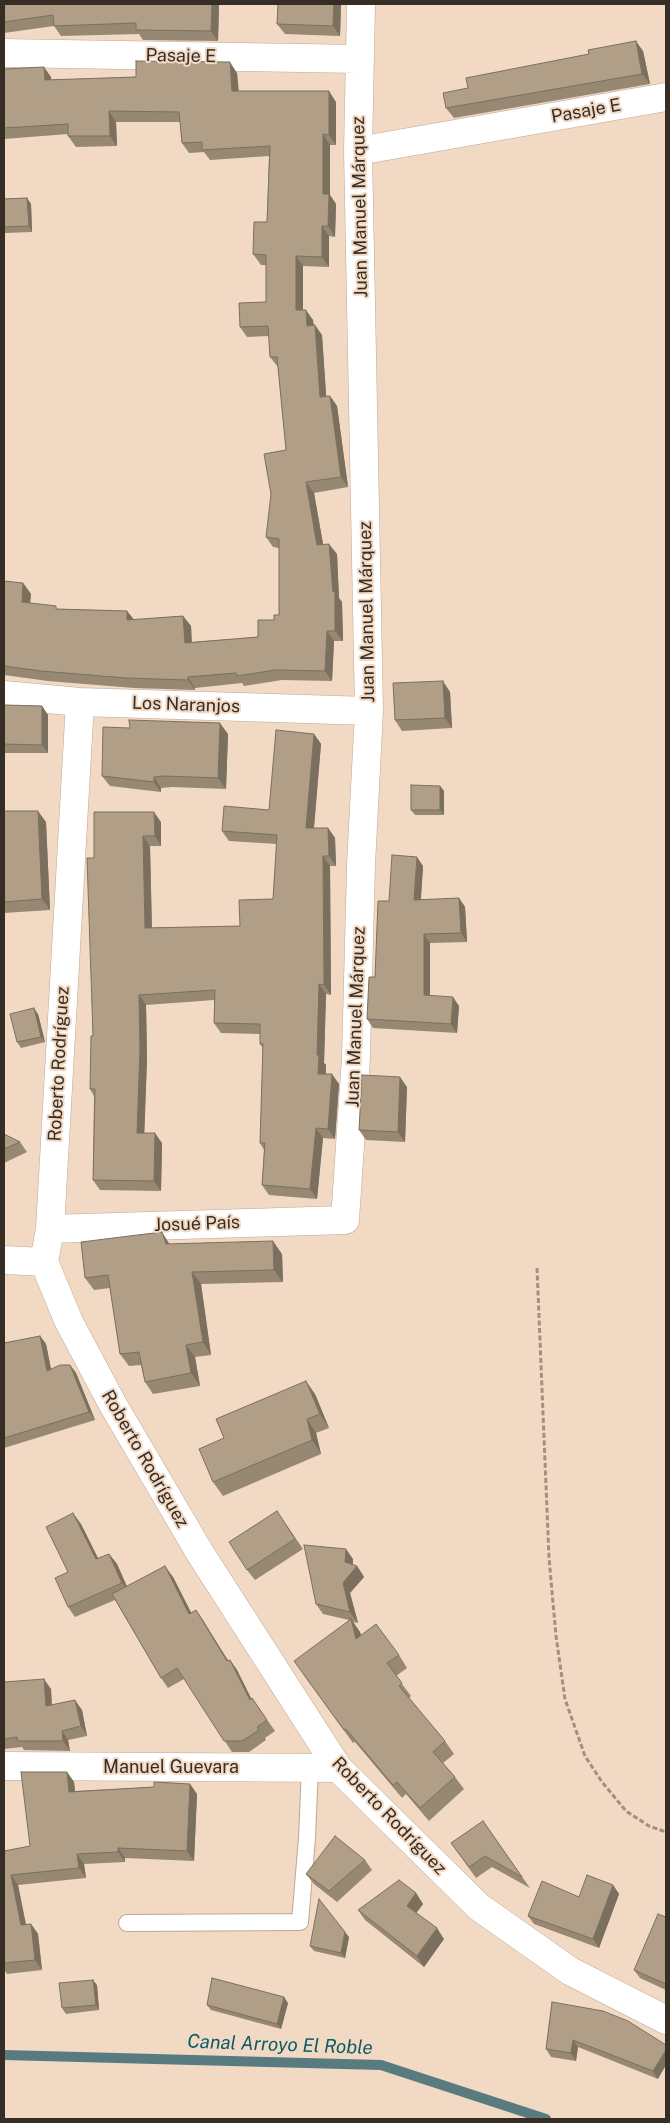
<!DOCTYPE html>
<html>
<head>
<meta charset="utf-8">
<style>
  body { margin:0 }
  #map { position:relative; width:670px; height:2123px; overflow:hidden; background:#f1d9c4; font-family:"Public Sans",sans-serif }
  canvas { display:block }
  .frame { position:absolute; inset:0; border:5px solid #362d25; pointer-events:none }
</style>
</head>
<body>
<div id="map">
<canvas width="670" height="2123"></canvas>
<div class="frame"></div>
</div>
<script>
const context = document.querySelector('canvas').getContext('2d');
context.lineJoin = 'round';
function toPath(rows) {
  const path = new Path2D();
  for (const r of rows) {
    path.moveTo(r[0], r[1]);
    for (let i = 2; i < r.length; i += 2) path.lineTo(r[i], r[i + 1]);
  }
  return path;
}
function trace(path, color, width, dash) {
  context.strokeStyle = color;
  context.lineWidth = width;
  context.lineCap = dash ? 'butt' : 'round';
  context.setLineDash(dash || []);
  context.stroke(path);
}
function fillPath(path, color) {
  context.fillStyle = color;
  context.fill(path, 'evenodd');
}
function drawText(font, color, halo, rows, align = 'center') {
  context.font = font + ' "Public Sans",sans-serif';
  context.lineWidth = 4;
  context.setLineDash([]);
  context.textBaseline = 'middle';
  context.strokeStyle = halo;
  context.fillStyle = color;
  for (const [text, x, y, turn = 0] of rows) {
    context.save();
    context.translate(x, y);
    context.rotate((+turn || 0) * Math.PI / 180);
    context.textAlign = isNaN(turn) ? turn : align;
    if (halo) context.strokeText(text, 0, 0);
    context.fillText(text, 0, 0);
    context.restore();
  }
}
trace(toPath([
  [4,2055,381,2065,546,2119]
]), '#587b80', 10);
const service = toPath([
  [127,1923,300,1922,307,1838,310,1767]
]);
const minor = toPath([
  [4,53,359,59],
  [358,151,666,97],
  [4,695,80,702,369,711],
  [80,702,50,1229,44,1262,69,1322,112,1403,200,1553,338,1768,479,1907,570,1971,666,2020],
  [50,1229,345,1220,356,1057,361,865,369,711,358,151,361,4],
  [4,1260,44,1262],
  [4,1766,338,1768]
]);
trace(service, '#bea793', 18);
trace(minor, '#bea793', 29);
trace(toPath([
  [537,1268,549,1558,556,1636,565,1699,585,1756,602,1782,626,1811,649,1826,666,1832]
]), '#a19080', 3, [5, 2.5]);
trace(service, '#fff', 16);
trace(minor, '#fff', 28);
fillPath(toPath([
  [4,4,219,4,218,41,143,40,139,34,61,36,54,26,4,33],
  [278,4,341,4,340,36,285,34,277,24],
  [643,51,650,84,454,118,446,108],
  [4,69,51,77,51,80,237,73,239,91,336,102,336,145,330,145,330,195,336,204,335,237,329,236,329,267,303,266,303,310,313,320,314,325,322,335,326,396,330,396,337,406,348,487,314,493,323,544,337,554,339,598,342,602,343,641,334,641,332,681,282,680,244,686,242,683,195,688,195,690,134,688,48,681,4,675,4,581,23,583,31,594,30,603,58,609,127,611,134,620,183,616,191,626,192,642,258,637,279,615,279,548,273,547,266,537,286,450,278,367,270,357,269,336,247,337,240,327,266,302,266,265,261,265,253,254,267,222,269,156,210,160,204,152,189,153,182,143,180,122,116,122,117,146,76,147,68,136,68,134,4,139],
  [27,198,31,204,32,232,5,233,4,231,4,199],
  [450,692,452,728,402,731,395,720],
  [4,705,42,706,48,715,48,753,4,753],
  [228,734,226,789,172,787,161,788,161,792,110,786,102,776],
  [314,734,321,744,314,828,328,828,335,838,336,866,330,866,331,995,326,994,324,1063,326,1065,326,1074,339,1084,335,1139,323,1138,317,1199,269,1195,262,1185,264,1150,260,1143,263,1048,260,1044,260,1034,221,1033,214,1023,214,1000,146,1005,147,1059,144,1133,162,1143,161,1191,100,1190,93,1180,94,1096,90,1089,93,1036,94,858,161,822,161,846,150,846,152,928,240,926,273,899,277,844,229,841,222,831,269,810],
  [440,786,444,791,444,815,415,815,411,810],
  [4,811,46,822,50,910,4,913],
  [423,866,421,900,459,898,465,907,467,942,430,943,430,996,459,1006,457,1033,373,1028,367,1019,389,901],
  [38,1014,45,1042,21,1048,17,1042],
  [407,1087,405,1142,366,1140,359,1130],
  [4,1134,20,1142,27,1152,4,1163],
  [170,1244,282,1254,283,1282,201,1284,211,1355,195,1357,200,1386,153,1394,145,1382,141,1365,129,1366,120,1354,110,1288,94,1290,85,1278],
  [40,1336,46,1344,51,1369,70,1365,76,1373,95,1420,4,1448,4,1343],
  [315,1394,329,1428,316,1433,321,1454,223,1496,213,1482,224,1438],
  [277,1511,303,1549,255,1580,247,1570],
  [81,1524,98,1559,109,1554,117,1564,126,1586,173,1577,191,1613,196,1610,228,1660,230,1660,237,1670,251,1699,252,1698,275,1731,265,1738,266,1740,249,1752,232,1752,184,1679,168,1688,161,1678,115,1600,75,1617,68,1607,68,1572],
  [353,1559,353,1565,357,1566,364,1577,350,1593,358,1623,353,1622,360,1632,361,1635,399,1655,407,1668,396,1676,411,1696,409,1698,445,1741,454,1754,443,1763,455,1777,464,1789,429,1821,406,1794,402,1798,355,1742,353,1743,303,1674,349,1620,323,1614,316,1604],
  [4,1682,51,1689,52,1705,82,1710,87,1736,68,1740,70,1751,24,1750,22,1747,4,1749],
  [67,1772,74,1782,75,1791,154,1787,190,1784,197,1794,194,1861,125,1858,125,1862,84,1864,86,1878,18,1885,26,1925,31,1924,38,1934,42,1970,7,1974,4,1969,4,1851,30,1846],
  [483,1821,530,1888,492,1867,476,1878,451,1843],
  [365,1860,372,1870,337,1902,314,1884,306,1874],
  [613,1885,619,1894,599,1948,534,1924,528,1916],
  [416,1893,423,1904,416,1913,444,1939,424,1967,365,1920,358,1910],
  [666,1917,666,1990,640,1978,634,1970],
  [349,1937,345,1958,314,1951,310,1946],
  [97,1985,99,2010,66,2014,62,2008],
  [552,2002,666,2045,658,2079,578,2047,576,2061,551,2057,546,2049],
  [288,2003,281,2029,211,2010,207,2005]
]), '#978874');
fillPath(toPath([
  [212,4,219,4,218,41,211,31],
  [334,4,341,4,340,36,333,26],
  [636,41,643,51,650,84,642,74],
  [230,62,237,73,239,101,232,91],
  [44,67,51,77,52,90,45,80],
  [329,91,336,102,336,145,329,135],
  [109,111,116,122,117,146,110,136],
  [323,134,330,145,330,195,336,204,335,237,328,226,323,194],
  [27,198,31,204,32,232,29,226],
  [322,226,329,236,329,267,322,257],
  [296,256,303,266,303,320,296,310],
  [306,310,313,320,314,336,307,326],
  [315,325,322,335,327,407,320,397],
  [330,396,337,406,348,487,341,477],
  [306,482,314,493,325,555,317,545],
  [329,544,337,554,339,598,342,602,343,641,335,631],
  [23,583,31,594,29,612,22,602],
  [127,611,135,621,127,620],
  [183,616,191,626,192,653,185,643],
  [327,631,334,641,332,681,325,671],
  [188,677,195,688,195,690,188,680],
  [443,681,450,692,452,728,445,718],
  [42,706,48,715,48,753,42,745],
  [220,723,228,734,226,789,218,778],
  [314,734,321,744,313,838,306,828],
  [154,777,161,788,161,792,154,782],
  [440,786,444,791,444,815,440,810],
  [38,811,46,822,50,910,42,899],
  [154,812,161,822,161,846,155,836],
  [328,828,335,838,336,866,329,856],
  [143,836,150,846,152,938,145,928],
  [323,856,330,866,331,995,324,985],
  [417,857,423,866,420,909,414,900],
  [459,898,465,907,467,942,461,933],
  [424,934,430,943,430,1004,424,995],
  [319,984,326,994,324,1063,326,1065,325,1084,318,1074,317,1055],
  [139,995,146,1005,147,1059,144,1143,137,1133],
  [453,997,459,1006,457,1033,451,1024],
  [34,1008,38,1014,45,1042,41,1037],
  [332,1074,339,1084,335,1139,328,1129],
  [400,1077,407,1087,405,1142,398,1132],
  [316,1128,323,1138,317,1199,310,1189],
  [155,1133,162,1143,161,1191,154,1181],
  [162,1232,170,1245,166,1244],
  [273,1241,282,1254,283,1282,274,1270],
  [192,1272,201,1284,211,1355,203,1342],
  [40,1336,46,1344,53,1379,47,1371],
  [186,1345,195,1357,200,1386,191,1373],
  [70,1365,76,1373,95,1420,89,1412],
  [306,1381,315,1394,329,1428,320,1414],
  [307,1419,316,1433,321,1454,312,1440],
  [73,1513,81,1524,104,1570,96,1559],
  [346,1549,353,1559,352,1571,357,1566,364,1577,350,1593,358,1623,350,1612,343,1583],
  [109,1554,117,1564,130,1593,122,1583],
  [165,1566,173,1577,197,1624,189,1614],
  [196,1610,203,1620,234,1671,227,1661],
  [351,1619,360,1632,365,1651,356,1639],
  [230,1660,237,1670,257,1710,250,1700],
  [44,1679,51,1689,52,1716,46,1706],
  [75,1700,82,1710,87,1736,81,1726],
  [62,1731,68,1740,70,1751,63,1741],
  [67,1772,74,1782,76,1802,69,1792],
  [190,1784,197,1794,194,1861,187,1851],
  [118,1848,125,1858,125,1862,118,1852],
  [77,1854,84,1864,86,1878,79,1868],
  [11,1875,18,1885,28,1935,21,1925],
  [613,1885,619,1894,599,1948,593,1939],
  [416,1893,423,1904,414,1916,407,1906],
  [31,1924,38,1934,42,1970,35,1960],
  [437,1928,444,1939,424,1967,417,1956],
  [345,1932,349,1937,345,1958,341,1953],
  [93,1980,97,1985,99,2010,96,2005],
  [284,1997,288,2003,281,2029,277,2024],
  [573,2040,578,2047,576,2061,571,2053],
  [666,2050,666,2065,658,2079,653,2071]
]), '#7b6f5e');
const building = toPath([
  [4,4,212,4,211,31,136,30,136,23,54,26,53,15,4,22,4,4],
  [278,4,334,4,333,26,277,24,278,4],
  [636,41,642,74,446,108,443,93,468,88,466,78,589,54,588,50,636,41],
  [136,61,230,62,232,91,329,91,329,135,323,134,323,194,329,194,328,226,322,226,322,257,296,256,296,310,306,310,307,326,315,325,320,397,330,396,341,477,306,482,317,545,329,544,333,592,335,591,335,631,327,631,325,671,275,670,237,676,236,673,188,677,188,680,126,678,41,671,4,666,4,581,23,583,22,602,56,606,56,609,127,611,127,620,183,616,185,643,258,637,258,620,274,620,274,615,279,615,279,539,266,537,271,494,264,454,286,450,277,357,270,357,268,326,240,327,239,303,266,302,266,255,253,254,254,222,267,222,270,146,202,150,202,142,182,143,179,112,109,111,110,136,68,136,68,124,4,128,4,69,44,67,45,80,136,77,136,61],
  [27,198,29,226,4,227,4,199,27,198],
  [443,681,445,718,395,720,393,683,443,681],
  [4,705,42,706,42,745,4,744,4,705],
  [129,720,220,723,218,778,164,776,154,777,154,782,102,776,103,727,130,728,129,720],
  [276,730,314,734,306,828,328,828,329,856,323,856,324,985,319,984,317,1055,319,1055,318,1074,332,1074,328,1129,316,1128,310,1189,262,1185,265,1143,260,1143,263,1044,260,1044,260,1024,214,1023,215,990,139,995,140,1049,137,1133,155,1133,154,1181,93,1180,95,1089,90,1089,91,1036,93,1036,87,858,94,858,94,812,154,812,155,836,143,836,145,928,240,926,239,900,273,899,277,835,222,831,224,806,269,810,276,730],
  [411,785,440,786,440,810,411,810,411,785],
  [4,811,38,811,42,899,4,902,4,811],
  [392,855,417,857,414,900,459,898,461,933,424,934,424,995,453,997,451,1024,367,1019,369,977,375,977,378,901,389,901,392,855],
  [34,1008,41,1037,17,1042,10,1014,34,1008],
  [362,1075,400,1077,398,1132,359,1130,362,1075],
  [4,1134,20,1142,4,1149,4,1134],
  [162,1232,166,1244,273,1241,274,1270,192,1272,203,1342,186,1345,191,1373,145,1382,139,1352,120,1354,108,1275,85,1278,81,1242,162,1232],
  [40,1336,47,1371,60,1365,70,1365,89,1412,4,1438,4,1343,40,1336],
  [306,1381,320,1414,307,1419,312,1440,213,1482,199,1449,224,1438,216,1419,306,1381],
  [277,1511,295,1539,247,1570,229,1542,277,1511],
  [73,1513,96,1559,109,1554,122,1583,68,1607,55,1578,68,1572,46,1527,73,1513],
  [304,1545,346,1549,345,1562,357,1566,343,1583,350,1612,316,1604,304,1545],
  [165,1566,189,1614,196,1610,227,1661,230,1660,250,1700,252,1698,267,1720,257,1727,259,1730,242,1741,224,1741,177,1668,161,1678,112,1594,165,1566],
  [351,1619,356,1639,376,1624,399,1655,387,1663,402,1683,399,1686,445,1741,433,1752,455,1777,420,1808,397,1782,393,1785,346,1729,344,1730,294,1661,351,1619],
  [44,1679,46,1706,75,1700,81,1726,62,1731,63,1741,18,1741,17,1737,4,1739,4,1682,44,1679],
  [21,1772,67,1772,69,1792,154,1787,154,1782,190,1784,187,1851,118,1848,118,1852,77,1854,79,1868,11,1875,21,1925,31,1924,35,1960,4,1963,4,1851,30,1846,21,1772],
  [483,1821,522,1877,485,1856,469,1867,451,1843,483,1821],
  [335,1836,365,1860,329,1891,306,1874,335,1836],
  [587,1875,613,1885,593,1939,528,1916,542,1881,579,1897,587,1875],
  [399,1880,416,1893,407,1906,437,1928,417,1956,358,1910,399,1880],
  [319,1899,345,1932,341,1953,310,1946,319,1899],
  [658,1914,666,1917,666,1984,634,1970,658,1914],
  [212,1978,284,1997,277,2024,207,2005,212,1978],
  [93,1980,96,2005,62,2008,59,1983,93,1980],
  [552,2002,603,2011,628,2021,666,2045,666,2050,653,2071,573,2040,571,2053,546,2049,552,2002]
]);
fillPath(building, '#b09e87');
trace(building, '#7b6f5e', 1);
drawText('18px', '#362d25', '#f1d9c4', [
  ["Pasaje E",181,56,1],
  ["Pasaje E",586,111,-10],
  ["Juan Manuel Márquez",360,207,-91],
  ["Juan Manuel Márquez",367,612,-91],
  ["Los Naranjos",186,705,2],
  ["Juan Manuel Márquez",356,1017,-88],
  ["Roberto Rodríguez",59,1064,-87],
  ["Josué País",197,1224,-2],
  ["Roberto Rodríguez",145,1459,60],
  ["Manuel Guevara",171,1767],
  ["Roberto Rodríguez",389,1816,46]
]);
drawText('italic 19px', '#0d5b66', '#f1d9c4', [
  ["Canal Arroyo El Roble",280,2045,2]
]);
</script>
</body>
</html>
